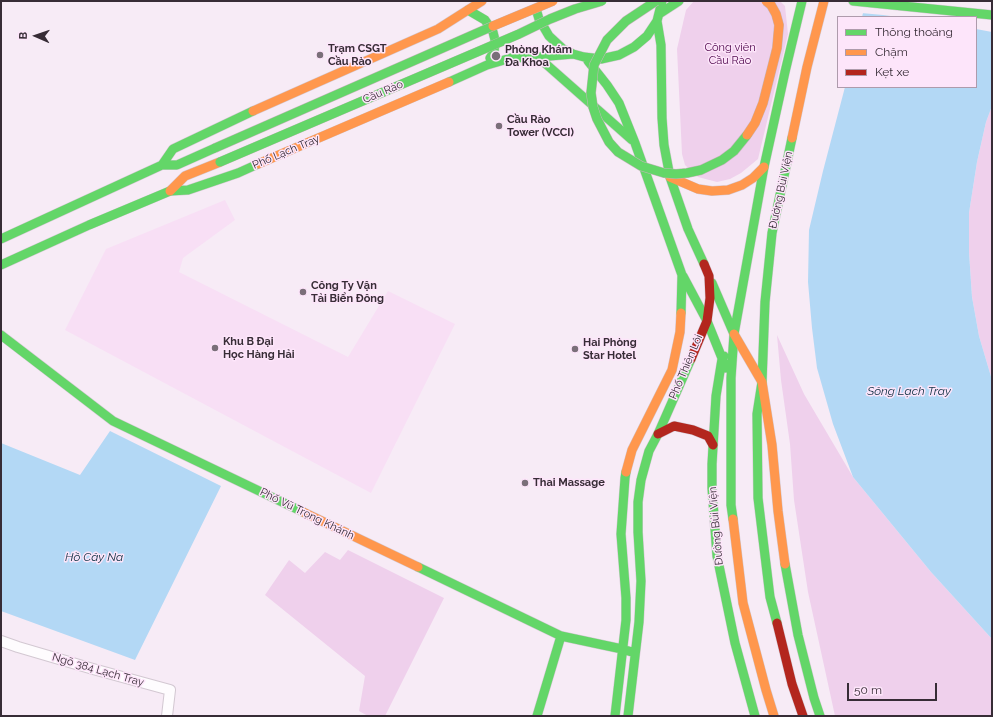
<!DOCTYPE html>
<html>
<head>
<meta charset="utf-8">
<style>
  body { margin:0 }
  #map { position:relative; width:993px; height:717px; overflow:hidden; background:#f7ebf6; font-family:Raleway,sans-serif }
  canvas { display:block }
  .frame { position:absolute; inset:0; border:2px solid #372c36; pointer-events:none }
  .legend { position:absolute; left:837px; top:16px; width:140px; height:72px; box-sizing:border-box; background:#fde5fa; border:1px solid #ae9bac; margin:0; padding:5px 7px; list-style:none; font-size:12px; color:#372c36 }
  .legend li { display:flex; align-items:center; gap:8px; height:20px }
  .legend b { width:20px; border:1px solid #ae9bac }
  .north { position:absolute; left:16px; top:16px; width:40px; height:40px; -webkit-text-stroke:3px #fde5fa; paint-order:stroke; rotate:272deg; font-size:11px; font-weight:700; line-height:16px; text-align:center; color:#372c36 }
  .north::after { content:''; display:block; margin:auto; width:14px; height:18px; background:#372c36; clip-path:polygon(50% 0,100% 100%,50% 72%,0 100%) }
  .scale { position:absolute; left:847px; top:683px; width:90px; height:18px; box-sizing:border-box; border:2px solid #372c36; border-top:0; padding-left:5px; font-size:12px; line-height:14px; white-space:nowrap; color:#372c36; -webkit-text-stroke:3px #fde5fa; paint-order:stroke }
</style>
</head>
<body>
<div id="map">
<canvas width="993" height="717"></canvas>
<div class="frame"></div>
<ul class="legend">
<li><b style="height:5px;background:#63d668"></b>Thông thoáng</li>
<li><b style="height:5px;background:#ff974d"></b>Chậm</li>
<li><b style="height:5px;background:#b3261e"></b>Kẹt xe</li>
</ul>
<div class="north">B</div>
<div class="scale">50 m</div>
</div>
<script>
const context = document.querySelector('canvas').getContext('2d');
context.lineJoin = 'round';
function fillPath(path, color) {
  context.fillStyle = color;
  context.fill(path, 'evenodd');
}
function toPath(rows) {
  const path = new Path2D();
  for (const r of rows) {
    path.moveTo(r[0], r[1]);
    for (let i = 2; i < r.length; i += 2) path.lineTo(r[i], r[i + 1]);
  }
  return path;
}
function trace(path, color, width, dash) {
  context.strokeStyle = color;
  context.lineWidth = width;
  context.lineCap = dash ? 'butt' : 'round';
  context.setLineDash(dash || []);
  context.stroke(path);
}
function drawText(font, color, halo, rows, align = 'center') {
  context.font = font + ' Raleway,sans-serif';
  context.lineWidth = 3;
  context.setLineDash([]);
  context.textBaseline = 'middle';
  context.strokeStyle = halo;
  context.fillStyle = color;
  for (const [text, x, y, turn = 0] of rows) {
    context.save();
    context.translate(x, y);
    context.rotate((+turn || 0) * Math.PI / 180);
    context.textAlign = isNaN(turn) ? turn : align;
    if (halo) context.strokeText(text, 0, 0);
    context.fillText(text, 0, 0);
    context.restore();
  }
}
fillPath(toPath([
  [225,200,235,220,183,258,179,272,348,357,388,291,455,324,371,493,65,330,106,249]
]), '#f8dff5');
fillPath(toPath([
  [694,1,780,1,785,6,788,34,758,159,741,173,730,179,717,182,698,177,685,165,682,154,677,49,686,10],
  [992,106,992,380,979,336,972,297,969,252,969,213,977,162,986,122],
  [777,335,804,394,853,477,931,572,992,639,992,716,835,716,808,592,794,500,790,444,781,380],
  [348,550,444,598,385,716,368,716,359,711,365,676,265,595,289,560,305,573,325,552,340,560]
]), '#efd0ec');
fillPath(toPath([
  [866,1,992,1,992,106,986,122,977,162,969,213,969,252,972,297,979,336,992,380,992,639,931,572,853,477,833,424,817,368,812,328,808,282,809,230,823,171,845,87,976,87,976,17,862,17],
  [110,431,221,486,135,660,1,611,1,443,80,475]
]), '#b3d8f5');
fillPath(toPath([
  [864,1,992,1,992,32,976,29,976,17,898,17,883,15,861,13]
]), '#f7ebf6');
const street = toPath([
  [1,641,18,647,93,669,170,690,167,716]
]);
const fast = toPath([
  [853,1,992,15],
  [536,9,539,19,549,36,563,49,573,54,584,57,601,59,619,55,634,47,647,36,657,21,662,1],
  [468,10,485,20,493,32,495,40,494,52,490,58],
  [659,14,679,1],
  [657,21,661,45,662,118,664,145,670,177,688,229,704,264],
  [538,57,632,140],
  [588,61,607,85,619,103,635,143,682,275,681,313],
  [449,82,487,65,511,58,538,57,573,54],
  [162,165,177,165,215,148],
  [1,239,162,165,173,149,253,111],
  [1,265,89,225,170,191,188,190,238,173,258,164],
  [683,276,707,321,726,368],
  [712,283,734,334],
  [1,335,113,421,303,512],
  [724,356,722,359,716,396,712,464,712,488,717,556,735,643,755,716],
  [733,519,731,505,731,378,734,334,764,167,785,72,802,1],
  [785,564,798,635,814,698,820,716],
  [418,567,561,636,622,649,635,653],
  [777,623,770,597,758,498,757,414,762,382,765,302,772,233,792,138],
  [537,716,561,636],
  [615,716,626,620,626,598,621,534,625,478,626,472],
  [628,716,639,622,641,581,638,532,638,502,641,480,649,451,658,434,691,359]
]);
const slow = toPath([
  [253,111,438,29,482,1],
  [792,138,807,67,824,1],
  [258,164,449,82],
  [670,177,698,189,712,191,728,190,742,185,753,178,764,167],
  [170,191,185,176,220,162],
  [734,334,762,382,772,445,778,511,785,564],
  [626,472,632,450,672,370,680,332,681,313],
  [303,512,418,567],
  [733,519,743,603,766,690,774,716]
]);
const jam = toPath([
  [691,359,707,321,710,298,709,276,704,264],
  [658,434,674,426,693,430,708,436,713,445],
  [777,623,792,684,803,716]
]);
trace(street, '#d3c8d2', 12);
trace(fast, '#d3c8d2', 10);
trace(slow, '#d3c8d2', 10);
trace(jam, '#d3c8d2', 10);
trace(street, '#fefcfe', 10);
trace(fast, '#63d668', 9);
trace(slow, '#ff974d', 9);
trace(jam, '#b3261e', 9);
const fastBridge = toPath([
  [656,1,626,21,607,40,594,65,591,93,593,107,597,119,609,142,618,152,641,166,664,173,676,174,687,173,701,170,722,160,734,151,747,135],
  [215,148,493,26],
  [220,162,519,34,550,19,575,9,602,1]
]);
const slowBridge = toPath([
  [493,26,553,1],
  [747,135,755,123,763,103,777,48,779,25,776,14,771,5,766,1]
]);
trace(fastBridge, '#c6b5bc', 10, []);
trace(slowBridge, '#c6b5bc', 10, []);
trace(fastBridge, '#63d668', 9);
trace(slowBridge, '#ff974d', 9);
for (const [x, y, r, color] of [
  [320,55,4,"#7a6f79"],
  [496,56,5,"#7a6f79"],
  [499,126,4,"#7a6f79"],
  [303,292,4,"#7a6f79"],
  [215,348,4,"#7a6f79"],
  [575,349,4,"#7a6f79"],
  [525,483,4,"#7a6f79"]
]) {
  const dot = new Path2D();
  dot.arc(x, y, r, 0, 2 * Math.PI);
  context.fillStyle = color;
  context.fill(dot);
  trace(dot, '#fde5fa', 1.5);
}
drawText('11px', '#4d044b', '#fde5fa', [
  ["Công viên",730,48],
  ["Cầu Rào",730,61]
]);
drawText('bold 11px', '#372c36', '#fde5fa', [
  ["Trạm CSGT",328,49],
  ["Cầu Rào",328,62],
  ["Phòng Khám",505,50],
  ["Đa Khoa",505,63],
  ["Cầu Rào",507,120],
  ["Tower (VCCI)",507,133],
  ["Công Ty Vận",311,286],
  ["Tải Biển Đông",311,299],
  ["Khu B Đại",223,342],
  ["Học Hàng Hải",223,355],
  ["Hai Phòng",583,343],
  ["Star Hotel",583,356],
  ["Thai Massage",533,483]
], 'left');
drawText('11px', '#372c36', '#fde5fa', [
  ["Cầu Rào",383,92,-23],
  ["Phố Lạch Tray",286,152,-23],
  ["Đường Bùi Viện",781,190,-78],
  ["Phố Thiên Lôi",686,367,-67],
  ["Phố Vũ Trọng Khánh",307,514,26],
  ["Đường Bùi Viện",716,526,-95],
  ["Ngõ 384 Lạch Tray",98,670,16]
]);
drawText('italic 12px', '#0d2f42', '#fde5fa', [
  ["Sông Lạch Tray",909,391],
  ["Hồ Cây Na",94,557]
]);
</script>
</body>
</html>
